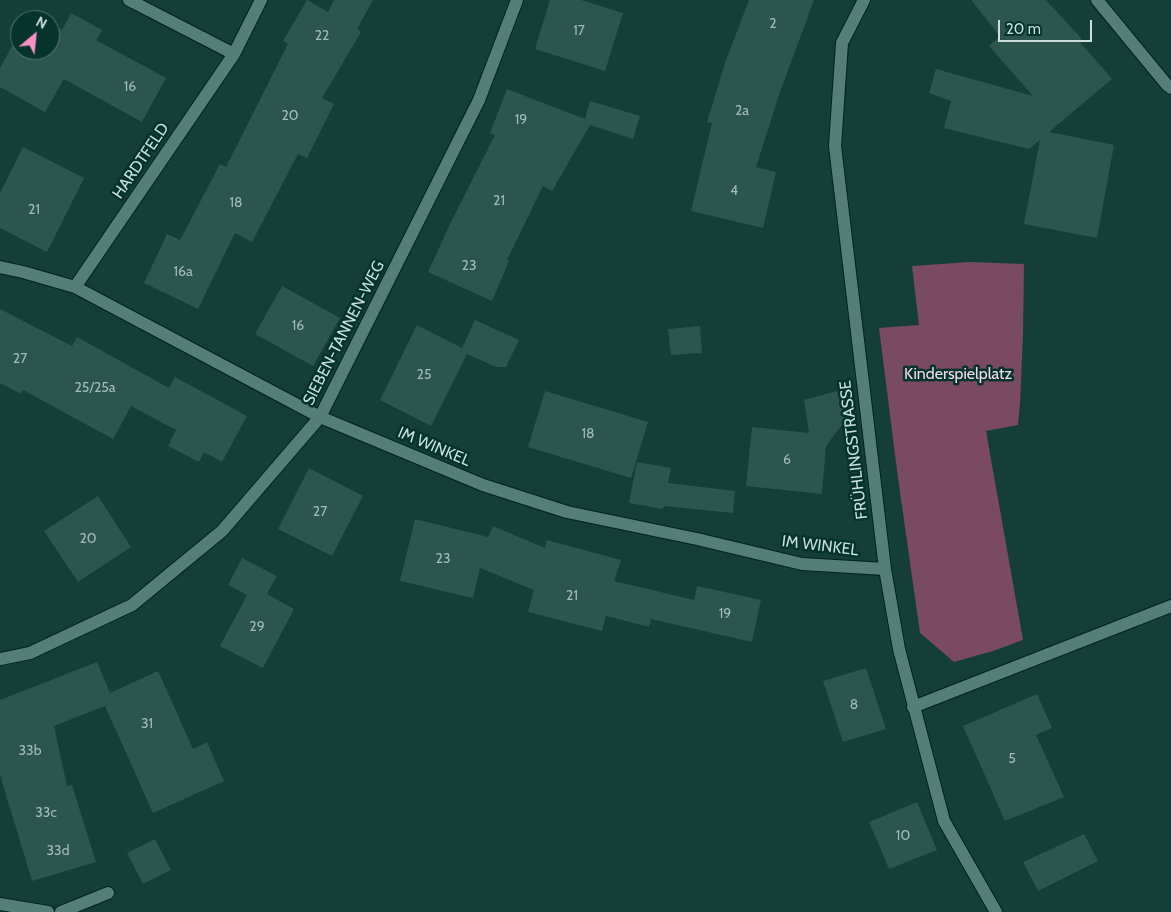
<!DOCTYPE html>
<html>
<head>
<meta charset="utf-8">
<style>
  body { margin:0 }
  #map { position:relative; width:1171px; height:912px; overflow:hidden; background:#143e37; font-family:Cabin,sans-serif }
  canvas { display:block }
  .north { position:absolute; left:10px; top:10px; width:50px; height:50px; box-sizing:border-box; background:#07332d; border:1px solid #557872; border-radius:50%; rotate:28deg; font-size:14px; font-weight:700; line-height:20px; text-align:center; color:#c9dfda }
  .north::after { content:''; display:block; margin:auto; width:18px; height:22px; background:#fa8fc6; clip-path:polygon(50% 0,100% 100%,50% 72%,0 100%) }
  .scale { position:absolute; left:998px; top:20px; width:94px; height:22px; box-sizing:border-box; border:2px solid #c9dfda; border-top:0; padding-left:6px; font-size:15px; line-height:18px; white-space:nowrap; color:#c9dfda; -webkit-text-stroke:4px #07332d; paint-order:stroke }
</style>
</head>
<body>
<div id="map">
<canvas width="1171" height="912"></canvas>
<div class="north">N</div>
<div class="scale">20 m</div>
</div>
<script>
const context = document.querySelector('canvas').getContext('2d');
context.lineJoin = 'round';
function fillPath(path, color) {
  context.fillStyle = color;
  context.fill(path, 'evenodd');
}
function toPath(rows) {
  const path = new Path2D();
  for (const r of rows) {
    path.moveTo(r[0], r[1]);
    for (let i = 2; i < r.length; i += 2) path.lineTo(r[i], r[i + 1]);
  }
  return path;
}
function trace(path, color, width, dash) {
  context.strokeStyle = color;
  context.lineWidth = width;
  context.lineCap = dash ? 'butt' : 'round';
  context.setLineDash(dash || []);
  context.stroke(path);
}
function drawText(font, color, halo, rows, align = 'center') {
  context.font = font + ' Cabin,sans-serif';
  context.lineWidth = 5;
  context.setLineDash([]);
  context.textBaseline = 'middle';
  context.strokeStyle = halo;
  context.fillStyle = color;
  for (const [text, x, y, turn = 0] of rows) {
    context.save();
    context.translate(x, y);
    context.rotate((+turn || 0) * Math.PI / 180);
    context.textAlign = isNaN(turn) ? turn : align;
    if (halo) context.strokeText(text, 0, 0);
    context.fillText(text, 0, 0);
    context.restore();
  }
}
fillPath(toPath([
  [970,262,1024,264,1023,336,1020,403,1018,425,986,431,1023,640,993,651,954,662,920,633,898,478,879,328,919,325,912,266]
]), '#7a4962');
fillPath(toPath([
  [307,0,328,12,334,0,373,0,357,29,361,32,322,98,334,104,307,158,298,154,252,242,235,233,198,309,144,283,167,234,180,240,220,164,226,167,288,44,283,41],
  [550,0,581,0,623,13,605,71,535,49],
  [749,0,814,0,780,92,756,167,776,172,763,228,691,211,712,123,707,122,725,63],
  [971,0,1046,0,1082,39,1079,41,1112,79,1049,132,1114,145,1097,238,1024,224,1040,140,1029,149,944,128,951,101,929,93,936,69,1033,96,989,46,1000,36],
  [31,12,45,20,26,20],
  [71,13,102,30,96,40,166,78,142,122,64,79,45,112,0,87,0,68,20,32,20,50,50,50,50,23,62,30],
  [507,89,585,119,590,101,640,116,633,139,590,125,552,191,543,186,507,260,509,261,492,301,428,272,451,222,495,135,490,133],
  [23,147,84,178,47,252,0,228,0,193],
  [282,286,340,318,313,366,255,334],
  [0,309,72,346,77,337,169,388,175,377,247,416,222,462,204,452,199,462,168,446,176,430,131,406,113,439,23,390,21,394,0,383],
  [475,320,519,340,506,367,496,367,467,354,431,426,380,400,417,325,462,348],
  [700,326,702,353,671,355,668,329],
  [545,391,648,422,631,478,528,447],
  [837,391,847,418,826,446,822,494,746,486,752,427,809,433,804,400],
  [637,462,671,468,668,483,735,491,733,513,664,506,663,509,629,503],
  [309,468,363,496,332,556,278,529],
  [98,496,131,547,78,582,44,531],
  [415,519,488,537,493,526,545,548,547,540,621,560,614,581,694,600,697,586,761,600,752,642,651,619,649,627,606,616,602,631,528,612,534,590,480,568,473,598,400,581],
  [242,558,277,576,267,594,294,609,263,668,220,646,247,595,228,585],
  [97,662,110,693,158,671,193,749,207,742,224,781,153,813,105,706,54,726,67,786,72,785,96,862,32,881,0,775,0,700],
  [866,668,886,729,843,742,823,681],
  [1037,694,1052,728,1036,735,1064,797,1005,821,963,726],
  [917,802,937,850,889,869,869,822],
  [1084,834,1098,861,1038,891,1023,862],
  [155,839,171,870,143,884,127,853]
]), '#2c554d');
const minor = toPath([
  [129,0,234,54],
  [864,0,842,43,835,146,885,569,899,649,944,821,996,912],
  [1097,0,1167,85,1171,88],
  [0,267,23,272,75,287,320,417,483,485,567,512,697,539,802,564,885,569],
  [75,287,234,54,261,0],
  [0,659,30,653,132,605,222,531,320,417,479,100,517,0],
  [913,707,1171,606],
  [0,904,48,912],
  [61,912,108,893]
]);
trace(minor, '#03231e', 14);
trace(minor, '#557e76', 12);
drawText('14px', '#a2bcb7', null, [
  ["2",773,24],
  ["17",579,31],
  ["22",322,36],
  ["16",130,87],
  ["2a",742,111],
  ["20",290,116],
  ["19",521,120],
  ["4",734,191],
  ["21",499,201],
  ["18",236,203],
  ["21",34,210],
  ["23",469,266],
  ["16a",183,272],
  ["16",298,326],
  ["27",20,359],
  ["25",424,375],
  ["25/25a",95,388],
  ["18",588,434],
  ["6",787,460],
  ["27",320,512],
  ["20",88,539],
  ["23",443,559],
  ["21",572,596],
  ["19",725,614],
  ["29",257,627],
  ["8",854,705],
  ["31",147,724],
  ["33b",30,751],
  ["5",1012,759],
  ["33c",46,813],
  ["10",903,836],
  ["33d",58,851]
]);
drawText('16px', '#c9dfda', '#07332d', [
  ["HARDTFELD",141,161,-56],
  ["SIEBEN-TANNEN-WEG",344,333,-63],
  ["IM WINKEL",434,447,23],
  ["FRÜHLINGSTRASSE",854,450,-97],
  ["IM WINKEL",820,546,7]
]);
drawText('16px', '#f1dbe4', '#07332d', [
  ["Kinderspielplatz",958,374]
]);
</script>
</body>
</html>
